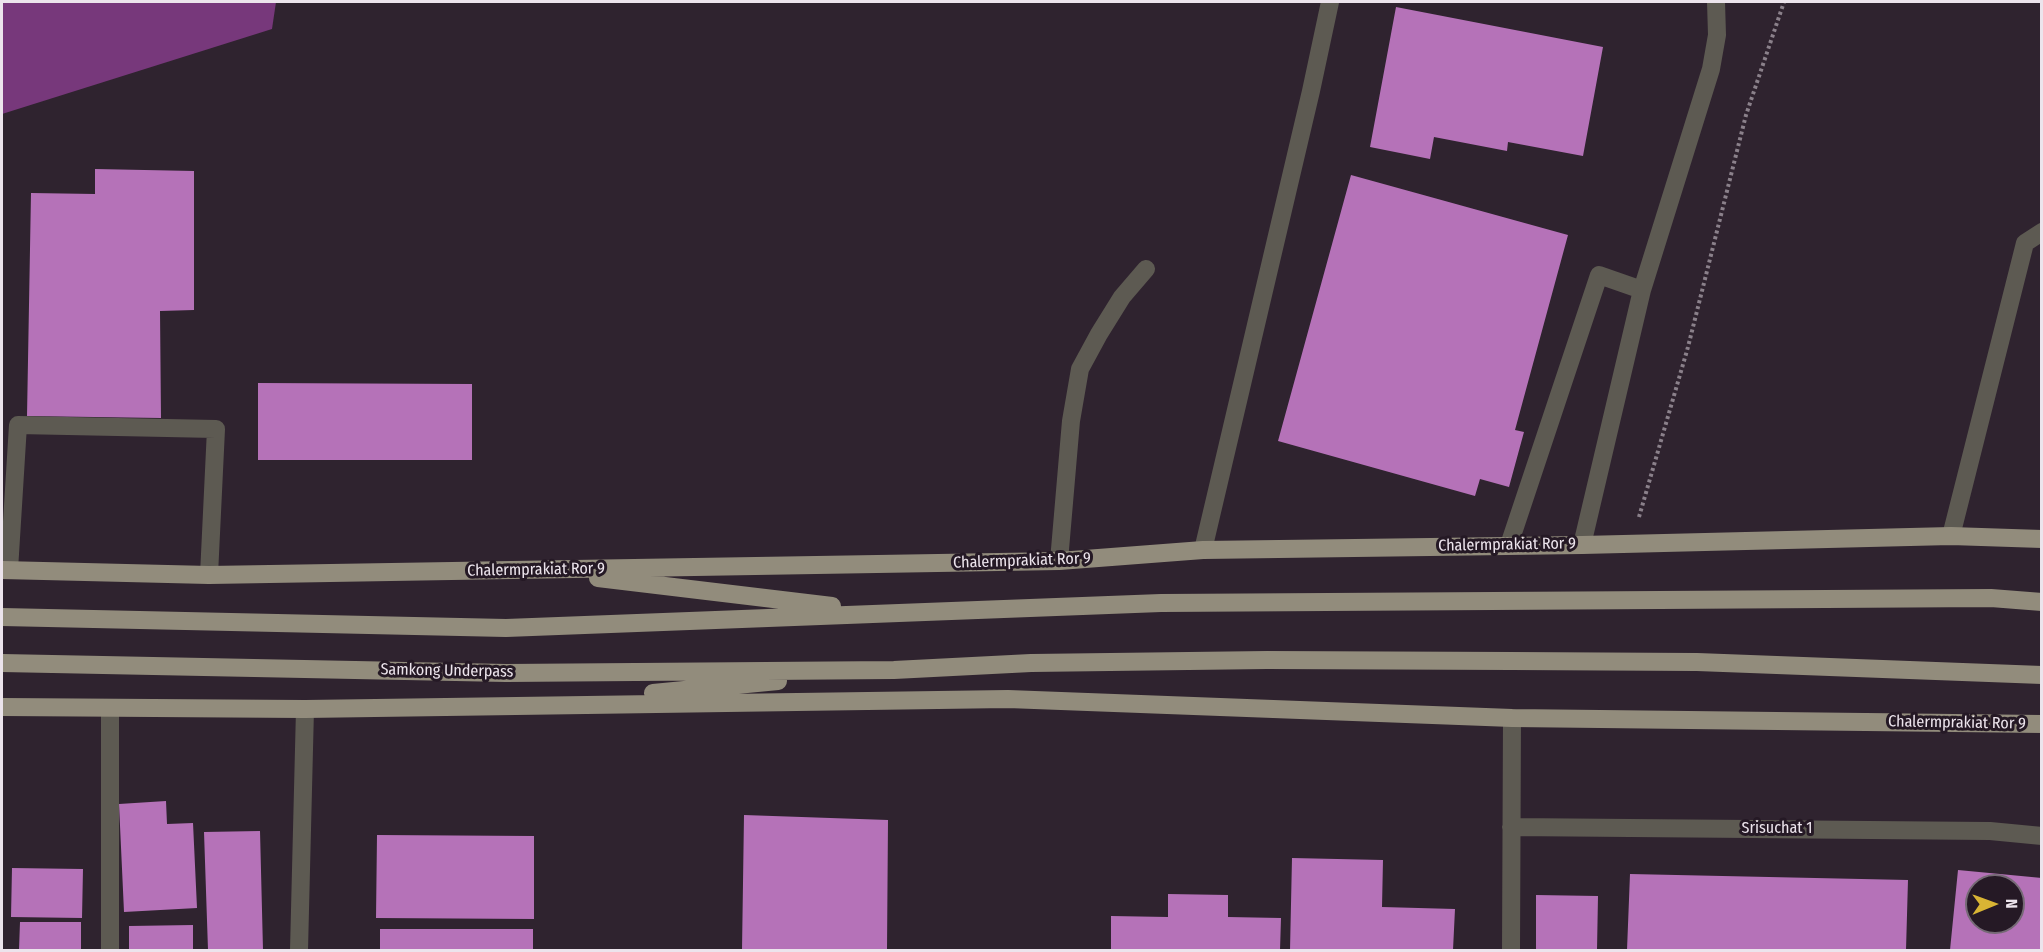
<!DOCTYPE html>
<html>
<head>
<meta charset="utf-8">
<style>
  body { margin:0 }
  #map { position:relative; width:2043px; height:952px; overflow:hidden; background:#2f232f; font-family:"Fira Sans Condensed",sans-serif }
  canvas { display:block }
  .frame { position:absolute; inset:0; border:3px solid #ece4ec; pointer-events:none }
  .north { position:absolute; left:1965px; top:874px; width:60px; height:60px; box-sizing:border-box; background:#251925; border:2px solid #756a75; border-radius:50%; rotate:89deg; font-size:16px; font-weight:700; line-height:24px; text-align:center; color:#ece4ec }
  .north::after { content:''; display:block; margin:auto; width:21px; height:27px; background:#d8b434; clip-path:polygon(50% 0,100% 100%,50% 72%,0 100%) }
</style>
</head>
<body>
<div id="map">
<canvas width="2043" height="952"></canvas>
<div class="frame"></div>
<div class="north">N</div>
</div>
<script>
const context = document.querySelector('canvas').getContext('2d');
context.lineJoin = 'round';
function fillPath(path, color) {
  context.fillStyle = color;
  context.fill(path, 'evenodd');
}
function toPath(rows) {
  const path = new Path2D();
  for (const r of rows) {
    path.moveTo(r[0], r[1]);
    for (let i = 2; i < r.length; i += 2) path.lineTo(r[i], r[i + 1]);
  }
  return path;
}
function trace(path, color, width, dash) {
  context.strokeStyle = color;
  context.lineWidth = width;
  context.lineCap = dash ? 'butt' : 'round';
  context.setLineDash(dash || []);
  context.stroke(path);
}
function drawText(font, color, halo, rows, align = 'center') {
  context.font = font + ' "Fira Sans Condensed",sans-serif';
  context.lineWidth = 6;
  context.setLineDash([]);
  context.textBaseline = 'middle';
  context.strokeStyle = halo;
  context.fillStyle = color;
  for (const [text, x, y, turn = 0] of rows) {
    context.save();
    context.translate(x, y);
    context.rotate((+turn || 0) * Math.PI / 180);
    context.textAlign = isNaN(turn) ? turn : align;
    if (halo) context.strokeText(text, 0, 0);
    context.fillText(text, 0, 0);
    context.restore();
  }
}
fillPath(toPath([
  [2,2,276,2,272,29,2,114]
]), '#77387b');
fillPath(toPath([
  [1396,7,1603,47,1583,156,1508,142,1507,151,1434,137,1430,159,1370,147],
  [95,169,194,171,194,310,160,311,161,418,27,416,31,193,95,194],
  [1351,175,1568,235,1515,430,1524,432,1509,487,1480,479,1475,496,1278,441],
  [258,383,472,384,472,460,258,460],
  [166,801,167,824,193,823,197,908,124,912,119,804],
  [744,815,888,820,887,950,742,950],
  [260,831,263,950,208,950,204,832],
  [377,835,534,836,534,919,376,918],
  [1292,858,1383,860,1382,907,1455,909,1453,950,1290,950],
  [12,868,83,869,82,918,11,917],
  [1958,870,2042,878,2042,950,1950,950],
  [1977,886,2013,886,2013,922,1977,922],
  [1630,874,1908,880,1906,950,1627,950],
  [1168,894,1228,895,1228,917,1281,918,1280,950,1111,950,1111,916,1168,917],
  [1536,895,1598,896,1597,950,1536,950],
  [20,922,81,922,81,950,19,950],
  [193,925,193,950,129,950,129,926],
  [380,929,533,929,533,950,380,950]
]), '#b572b8');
trace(toPath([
  [1639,517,1688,347,1746,115,1784,2]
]), '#8b818b', 4, [3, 3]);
trace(toPath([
  [1951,536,2025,243,2042,232],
  [1509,545,1599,275,1642,290],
  [1582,545,1642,290,1711,69,1717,35,1716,2],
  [1203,550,1311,91,1330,2],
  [1059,561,1071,421,1080,369,1099,334,1122,297,1146,269],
  [9,570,18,425,216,429,209,575],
  [1511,827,1990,831,2042,836],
  [110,950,110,709],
  [299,950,305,709],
  [1511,950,1512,718]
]), '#5d5a52', 18);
trace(toPath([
  [2,570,209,575,1059,561,1203,550,1582,545,1951,536,2042,539],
  [598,578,832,606],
  [2,617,506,628,1161,603,1991,598,2042,602],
  [2,663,506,673,894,670,1031,663,1267,660,1512,661,1697,662,2042,675],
  [653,693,778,681],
  [2,707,305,709,1008,699,1512,718,2042,724]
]), '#928c7c', 18);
drawText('16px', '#ece4ec', '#251925', [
  ["Chalermprakiat Ror 9",1507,545,-1],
  ["Chalermprakiat Ror 9",1022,561,-2],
  ["Chalermprakiat Ror 9",536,570,-1],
  ["Samkong Underpass",447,671,1],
  ["Chalermprakiat Ror 9",1957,723,1],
  ["Srisuchat 1",1777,829]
]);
</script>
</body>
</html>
